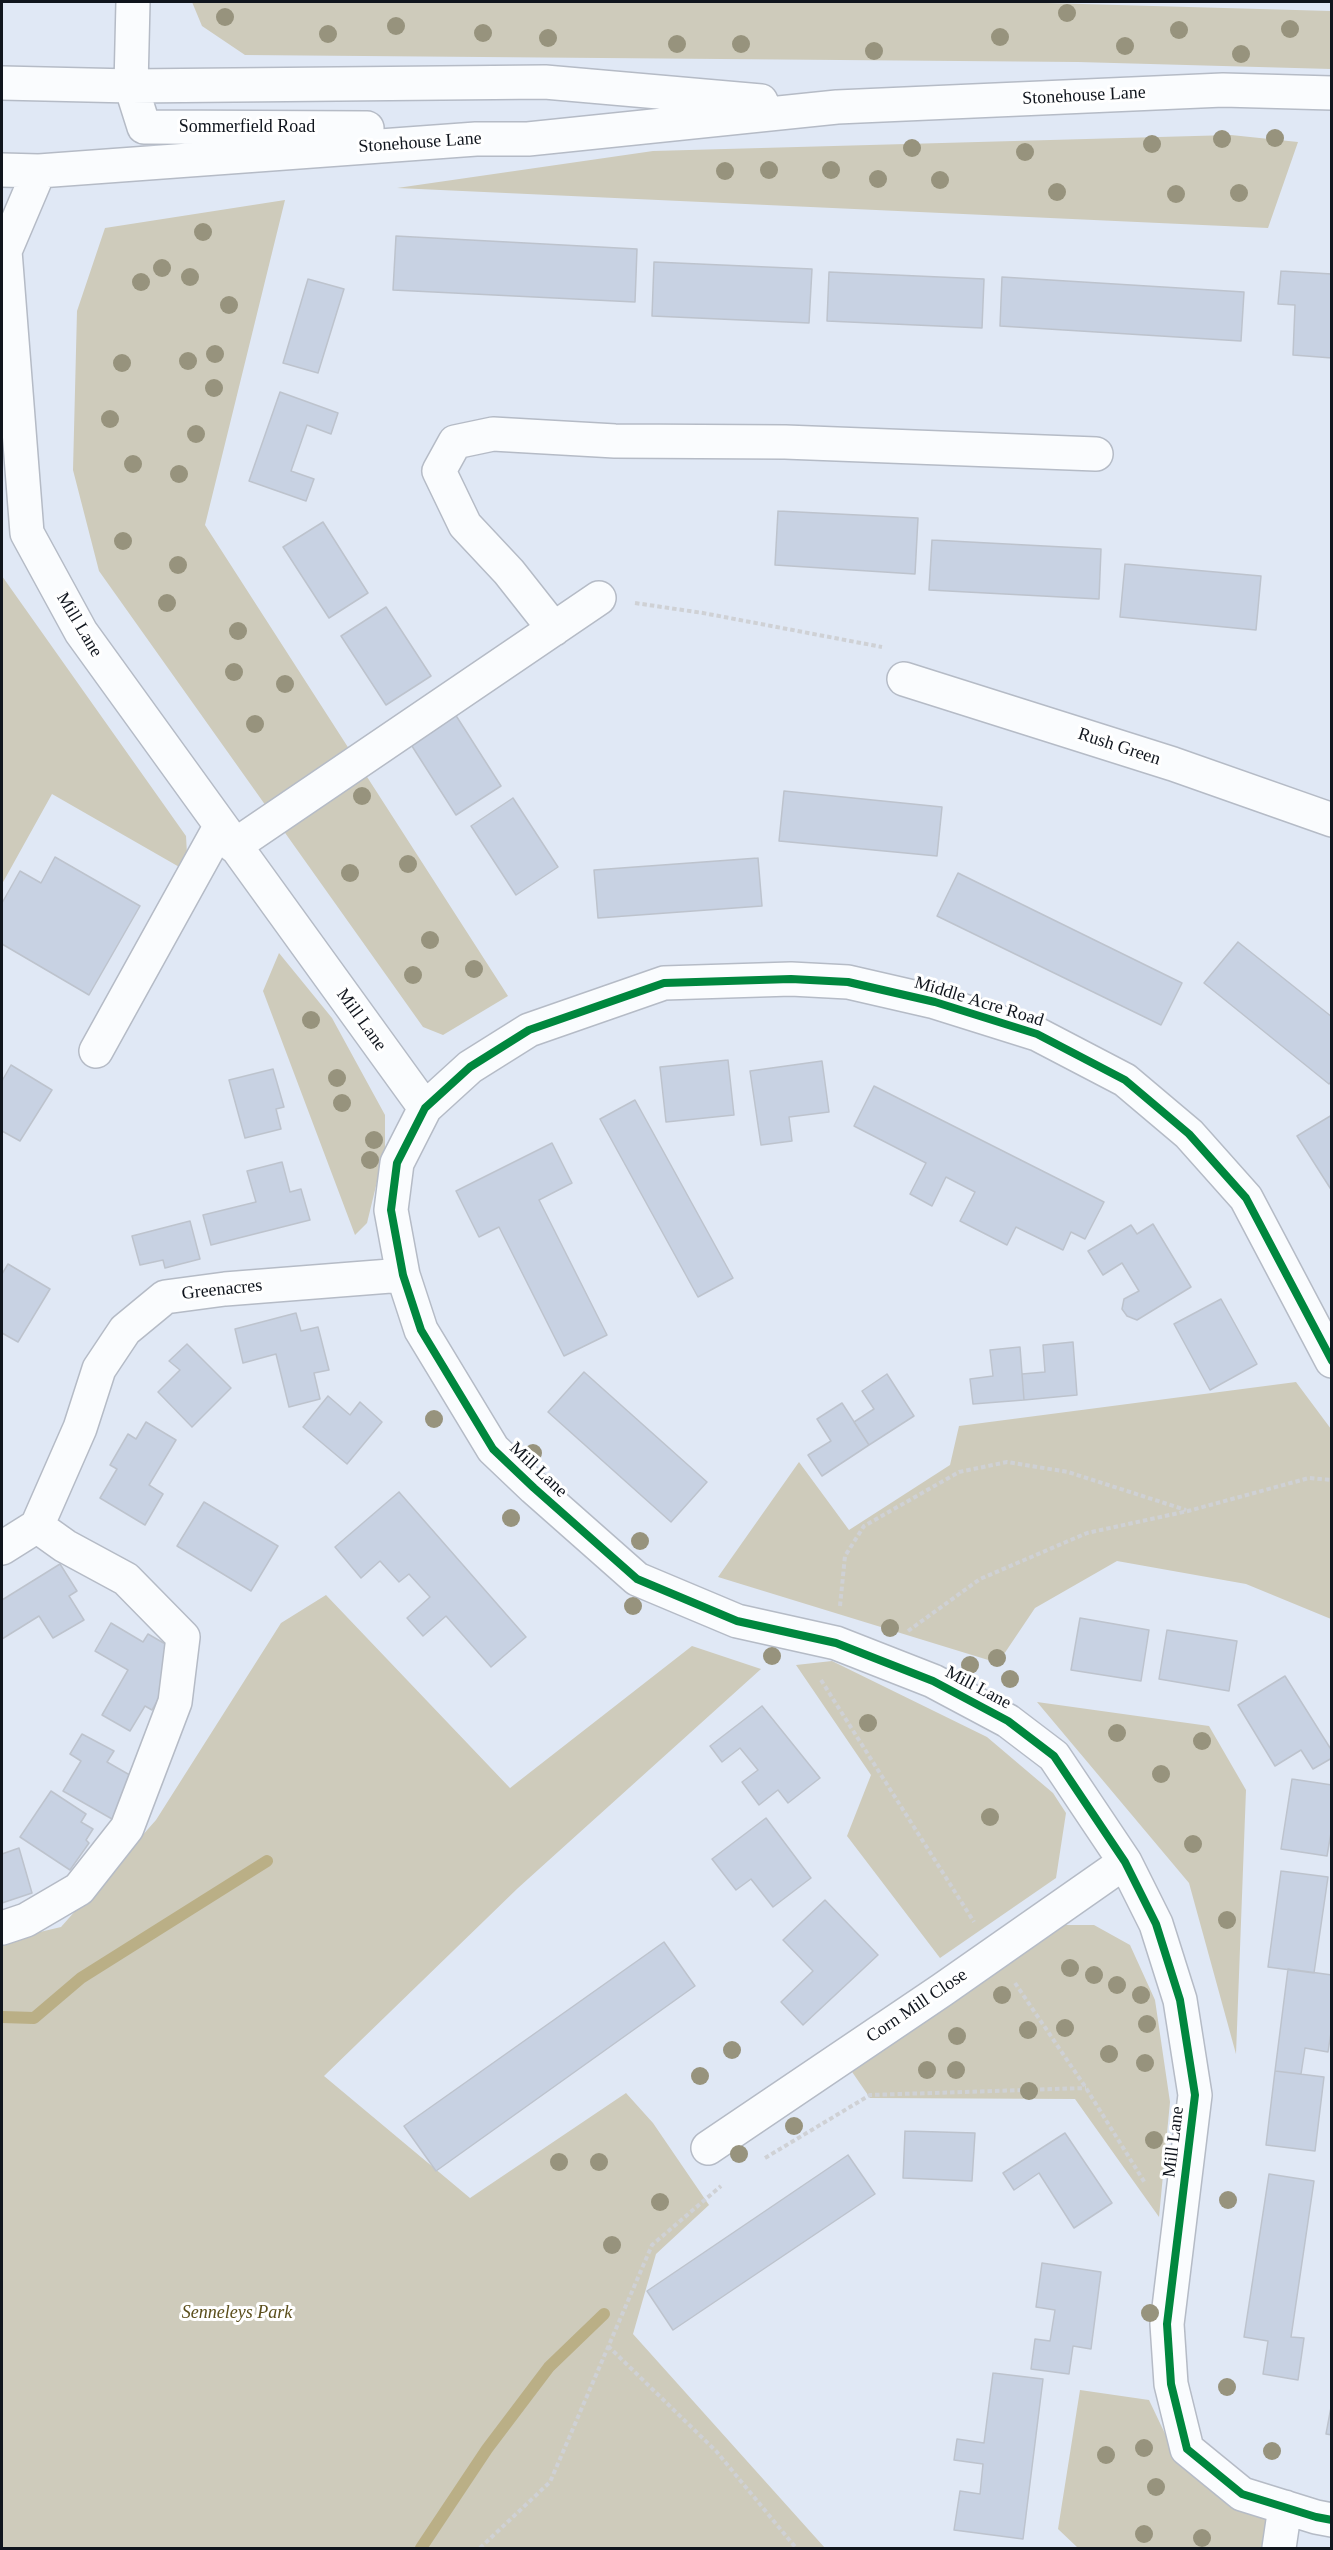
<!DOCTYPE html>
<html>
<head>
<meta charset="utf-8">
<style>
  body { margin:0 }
  #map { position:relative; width:1333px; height:2550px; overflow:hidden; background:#e0e8f5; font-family:Georgia,serif }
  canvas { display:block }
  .frame { position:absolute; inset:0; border:3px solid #10151d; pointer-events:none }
</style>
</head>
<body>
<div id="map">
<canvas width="1333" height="2550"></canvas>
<div class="frame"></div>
</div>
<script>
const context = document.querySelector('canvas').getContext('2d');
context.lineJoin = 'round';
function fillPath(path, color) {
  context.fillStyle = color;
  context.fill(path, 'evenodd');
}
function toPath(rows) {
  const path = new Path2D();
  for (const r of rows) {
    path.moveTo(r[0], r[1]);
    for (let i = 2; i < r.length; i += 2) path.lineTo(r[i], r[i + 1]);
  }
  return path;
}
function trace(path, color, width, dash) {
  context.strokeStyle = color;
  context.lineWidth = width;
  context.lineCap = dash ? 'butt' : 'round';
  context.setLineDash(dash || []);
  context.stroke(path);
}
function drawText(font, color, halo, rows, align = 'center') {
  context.font = font + ' Georgia,serif';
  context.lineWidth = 6;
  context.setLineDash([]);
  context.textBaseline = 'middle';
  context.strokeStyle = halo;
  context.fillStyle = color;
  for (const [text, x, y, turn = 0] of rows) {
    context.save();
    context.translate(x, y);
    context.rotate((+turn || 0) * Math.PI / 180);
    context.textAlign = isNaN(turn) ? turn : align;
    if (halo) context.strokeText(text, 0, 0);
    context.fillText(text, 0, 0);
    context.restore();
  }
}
fillPath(toPath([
  [192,2,1011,2,1331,11,1331,69,1078,62,245,55,202,26],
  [1231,135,1298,142,1268,228,397,188,653,151],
  [285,200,205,525,508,996,443,1035,423,1027,99,571,73,470,77,311,105,228],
  [2,576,186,836,188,872,52,794,2,884],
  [279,953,332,1018,385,1115,385,1149,367,1223,355,1235,263,991],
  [1296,1382,1331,1429,1331,1619,1246,1584,1117,1561,1035,1608,998,1663,718,1577,799,1462,849,1530,950,1465,959,1426],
  [326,1595,510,1788,692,1646,761,1669,518,1888,324,2076,470,2198,626,2093,653,2123,709,2205,656,2254,633,2334,825,2548,2,2548,2,1941,61,1927,156,1820,281,1623],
  [832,1661,987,1737,1053,1793,1066,1813,1056,1878,940,1958,847,1836,871,1775,796,1665],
  [1037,1702,1209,1726,1246,1790,1236,2054,1189,1883],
  [1061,1925,1094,1925,1130,1945,1155,2000,1170,2102,1159,2217,1075,2099,870,2098,848,2066],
  [1080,2390,1149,2400,1178,2461,1269,2517,1279,2548,1078,2548,1058,2529]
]), '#cecbbb');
trace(toPath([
  [2,2017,34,2018,81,1978,267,1861],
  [421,2548,487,2449,549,2367,604,2314]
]), '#baaf86', 12);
const building = toPath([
  [396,236,637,249,635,302,393,290,396,236],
  [654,262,812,269,809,323,652,316,654,262],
  [1281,271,1332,274,1332,358,1293,355,1295,305,1278,304,1281,271],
  [829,272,984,279,982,328,827,321,829,272],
  [1002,277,1244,292,1241,341,1000,326,1002,277],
  [308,279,344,289,318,373,283,363,308,279],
  [280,392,338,413,331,434,307,425,291,471,314,479,306,501,249,481,280,392],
  [778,511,918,518,915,574,775,565,778,511],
  [323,522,368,593,329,618,283,547,323,522],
  [932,540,1101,549,1099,599,929,590,932,540],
  [1125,564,1261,576,1256,630,1120,617,1125,564],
  [386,607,431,676,386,705,341,636,386,607],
  [455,714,501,786,456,815,410,743,455,714],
  [784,791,942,807,937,856,779,841,784,791],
  [513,798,558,867,516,895,471,826,513,798],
  [55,857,140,906,89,995,2,944,2,903,20,871,41,883,55,857],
  [758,858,762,906,598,918,594,870,758,858],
  [958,873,1182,983,1161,1025,937,916,958,873],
  [1238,942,1332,1017,1332,1081,1329,1084,1204,983,1238,942],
  [728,1060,734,1115,666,1122,660,1067,728,1060],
  [822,1061,829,1112,789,1117,792,1141,761,1145,750,1071,822,1061],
  [11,1065,52,1090,20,1141,2,1131,2,1081,11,1065],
  [273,1069,284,1107,276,1109,281,1129,245,1138,229,1080,273,1069],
  [874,1086,1104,1202,1085,1239,1071,1232,1063,1250,1016,1227,1007,1245,960,1221,975,1192,946,1177,932,1206,910,1194,926,1163,854,1126,874,1086],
  [635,1100,733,1278,698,1297,600,1119,635,1100],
  [1332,1115,1332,1191,1297,1136,1332,1115],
  [552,1143,572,1183,539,1200,607,1335,564,1356,499,1227,479,1237,456,1191,552,1143],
  [282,1162,290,1192,301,1189,310,1220,211,1245,203,1215,256,1202,247,1171,282,1162],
  [190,1221,200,1259,165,1268,163,1260,140,1265,132,1236,190,1221],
  [1153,1224,1191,1287,1137,1320,1127,1316,1122,1309,1124,1299,1139,1291,1122,1263,1103,1275,1088,1251,1131,1225,1137,1234,1153,1224],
  [8,1264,50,1289,18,1342,2,1333,2,1274,8,1264],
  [1221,1299,1257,1364,1210,1390,1174,1324,1221,1299],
  [296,1313,301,1331,318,1327,329,1370,314,1373,320,1399,289,1407,276,1354,243,1363,235,1329,296,1313],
  [1073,1342,1077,1395,1024,1400,1022,1374,1045,1372,1043,1345,1073,1342],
  [187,1344,231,1388,192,1427,158,1392,180,1370,169,1361,187,1344],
  [1020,1347,1024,1400,973,1404,970,1379,993,1376,990,1350,1020,1347],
  [584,1372,707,1482,671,1522,548,1412,584,1372],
  [887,1374,914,1416,869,1445,854,1422,874,1409,862,1391,887,1374],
  [328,1396,350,1415,360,1402,382,1422,347,1464,303,1427,328,1396],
  [842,1403,869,1445,822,1476,808,1455,831,1441,817,1419,842,1403],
  [146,1422,176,1440,149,1485,163,1494,145,1525,100,1498,117,1469,110,1465,128,1434,136,1439,146,1422],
  [399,1492,526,1637,491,1667,446,1616,423,1636,407,1618,430,1597,409,1574,399,1582,380,1561,361,1578,335,1547,399,1492],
  [204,1502,278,1546,251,1591,177,1546,204,1502],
  [60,1564,77,1591,69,1596,84,1620,53,1638,39,1616,2,1639,2,1600,60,1564],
  [1080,1618,1149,1630,1141,1681,1071,1670,1080,1618],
  [111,1623,143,1642,148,1634,174,1649,162,1670,172,1675,152,1710,145,1706,130,1731,102,1715,128,1670,95,1651,111,1623],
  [1167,1630,1237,1641,1229,1691,1159,1679,1167,1630],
  [1285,1676,1332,1751,1332,1758,1313,1769,1301,1750,1275,1766,1238,1705,1285,1676],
  [762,1706,820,1778,788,1803,778,1790,759,1805,742,1782,758,1770,740,1748,722,1762,710,1746,762,1706],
  [82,1734,114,1751,107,1762,135,1778,112,1819,63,1791,81,1761,70,1754,82,1734],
  [1292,1779,1332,1785,1332,1827,1327,1856,1281,1849,1292,1779],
  [51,1791,86,1814,81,1822,93,1829,86,1840,89,1843,70,1870,20,1837,51,1791],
  [766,1818,811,1878,773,1907,751,1879,736,1890,712,1859,766,1818],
  [19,1848,32,1893,2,1903,2,1854,19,1848],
  [1281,1871,1328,1877,1314,1973,1268,1967,1281,1871],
  [825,1900,878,1955,803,2025,781,2002,813,1971,783,1940,825,1900],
  [664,1942,695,1986,436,2171,404,2126,664,1942],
  [1288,1969,1332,1975,1332,2026,1328,2052,1305,2048,1301,2074,1275,2071,1288,1969],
  [1275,2071,1324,2077,1315,2151,1266,2145,1275,2071],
  [905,2131,975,2133,972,2181,903,2178,905,2131],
  [1065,2133,1112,2203,1074,2228,1039,2173,1014,2190,1003,2173,1065,2133],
  [848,2155,875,2194,673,2330,647,2291,848,2155],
  [1269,2174,1314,2181,1291,2337,1304,2338,1298,2380,1263,2374,1268,2341,1244,2337,1269,2174],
  [1042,2263,1101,2272,1091,2349,1073,2346,1069,2374,1031,2369,1035,2339,1050,2341,1055,2310,1036,2307,1042,2263],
  [993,2373,1043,2379,1023,2539,954,2530,960,2491,980,2494,983,2464,954,2460,957,2439,984,2443,993,2373],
  [1332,2402,1332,2435,1326,2434,1332,2402]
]);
fillPath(building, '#c8d2e3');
trace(building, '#bdc3cd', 1.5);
const minor = toPath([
  [133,2,131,86,144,127,367,128],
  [2,83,131,86,545,82,761,101],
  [2,170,39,171,476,139,528,139,837,107,1223,90,1332,93],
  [39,171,5,251,27,533,81,632,425,1108],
  [554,629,509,572,465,525,439,471,455,442,493,434,615,441,785,442,1096,454],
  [904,679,1173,764,1332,820],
  [234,846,599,598],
  [96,1051,220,827],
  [1332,1361,1246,1198,1189,1134,1125,1080,1037,1034,935,1002,848,982,791,979,664,983,529,1030,470,1067,425,1108,397,1163,391,1210,403,1275,421,1330,493,1449,534,1488,637,1579,737,1621,836,1643,933,1681,1008,1721,1054,1756,1125,1862,1156,1924,1180,2000,1195,2095,1167,2324,1171,2384,1187,2449,1242,2494,1316,2517,1332,2520],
  [2,1548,37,1526],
  [2,1928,26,1920,79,1889,127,1828,175,1702,183,1637,126,1579,65,1546,37,1526,80,1428,99,1369,125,1330,165,1297,225,1289,403,1275],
  [708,2148,942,1990,1125,1862],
  [1279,2548,1285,2507]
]);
trace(minor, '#b5bbc6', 36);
trace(toPath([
  [635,603,703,613,882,647],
  [840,1606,845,1556,864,1526,959,1472,1007,1462,1068,1472,1186,1510],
  [908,1631,980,1579,1087,1533,1188,1511,1309,1478,1332,1480],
  [821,1680,974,1922],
  [1015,1983,1086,2088,1145,2183],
  [765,2158,870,2095,1086,2088],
  [608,2346,716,2451,796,2548],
  [480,2548,550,2482,652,2245,721,2186]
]), '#cfd1d5', 4, [4.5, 3]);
trace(minor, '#fafcfe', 33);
trace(toPath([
  [1332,1361,1246,1198,1189,1134,1125,1080,1037,1034,935,1002,848,982,791,979,664,983,529,1030,470,1067,425,1108,397,1163,391,1210,403,1275,421,1330,493,1449,534,1488,637,1579,737,1621,836,1643,933,1681,1008,1721,1054,1756,1125,1862,1156,1924,1180,2000,1195,2095,1167,2324,1171,2384,1187,2449,1242,2494,1316,2517,1332,2520]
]), '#00873e', 8);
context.fillStyle = '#97937d';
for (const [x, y] of [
  [1067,13],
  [225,17],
  [396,26],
  [1290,29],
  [1179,30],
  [483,33],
  [328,34],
  [1000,37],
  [548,38],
  [677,44],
  [741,44],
  [1125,46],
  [874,51],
  [1241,54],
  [1275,138],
  [1222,139],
  [1152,144],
  [912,148],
  [1025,152],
  [769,170],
  [831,170],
  [725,171],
  [878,179],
  [940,180],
  [1057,192],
  [1239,193],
  [1176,194],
  [203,232],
  [162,268],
  [190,277],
  [141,282],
  [229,305],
  [215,354],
  [188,361],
  [122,363],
  [214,388],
  [110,419],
  [196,434],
  [133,464],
  [179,474],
  [123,541],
  [178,565],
  [167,603],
  [238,631],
  [234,672],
  [285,684],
  [255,724],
  [362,796],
  [408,864],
  [350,873],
  [430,940],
  [474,969],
  [413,975],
  [311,1020],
  [337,1078],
  [342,1103],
  [374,1140],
  [370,1160],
  [434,1419],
  [533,1453],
  [511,1518],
  [640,1541],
  [633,1606],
  [890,1628],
  [772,1656],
  [997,1658],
  [970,1665],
  [1010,1679],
  [868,1723],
  [1117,1733],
  [1202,1741],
  [1161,1774],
  [990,1817],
  [1193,1844],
  [1227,1920],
  [1070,1968],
  [1094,1975],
  [1117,1985],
  [1002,1995],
  [1141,1995],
  [1147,2024],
  [1065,2028],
  [1028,2030],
  [957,2036],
  [732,2050],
  [1109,2054],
  [1145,2063],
  [927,2070],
  [956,2070],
  [700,2076],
  [1029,2091],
  [794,2126],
  [1154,2140],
  [739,2154],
  [559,2162],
  [599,2162],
  [1228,2200],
  [660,2202],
  [612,2245],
  [1150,2313],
  [1227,2387],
  [1144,2448],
  [1272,2451],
  [1106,2455],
  [1156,2487],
  [1144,2534],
  [1202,2538]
]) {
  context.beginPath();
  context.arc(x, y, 9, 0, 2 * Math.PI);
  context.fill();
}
drawText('18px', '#10151d', '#fff', [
  ["Stonehouse Lane",1084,96,-3],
  ["Sommerfield Road",247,127],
  ["Stonehouse Lane",420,143,-4],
  ["Mill Lane",79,625,59],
  ["Rush Green",1119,747,18],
  ["Middle Acre Road",979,1002,17],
  ["Mill Lane",361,1020,54],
  ["Greenacres",222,1290,-6],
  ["Mill Lane",538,1470,43],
  ["Mill Lane",978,1688,28],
  ["Corn Mill Close",917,2006,-34],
  ["Mill Lane",1174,2142,-83]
]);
drawText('italic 18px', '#5b4e1b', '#fff', [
  ["Senneleys Park",237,2313]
]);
</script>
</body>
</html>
